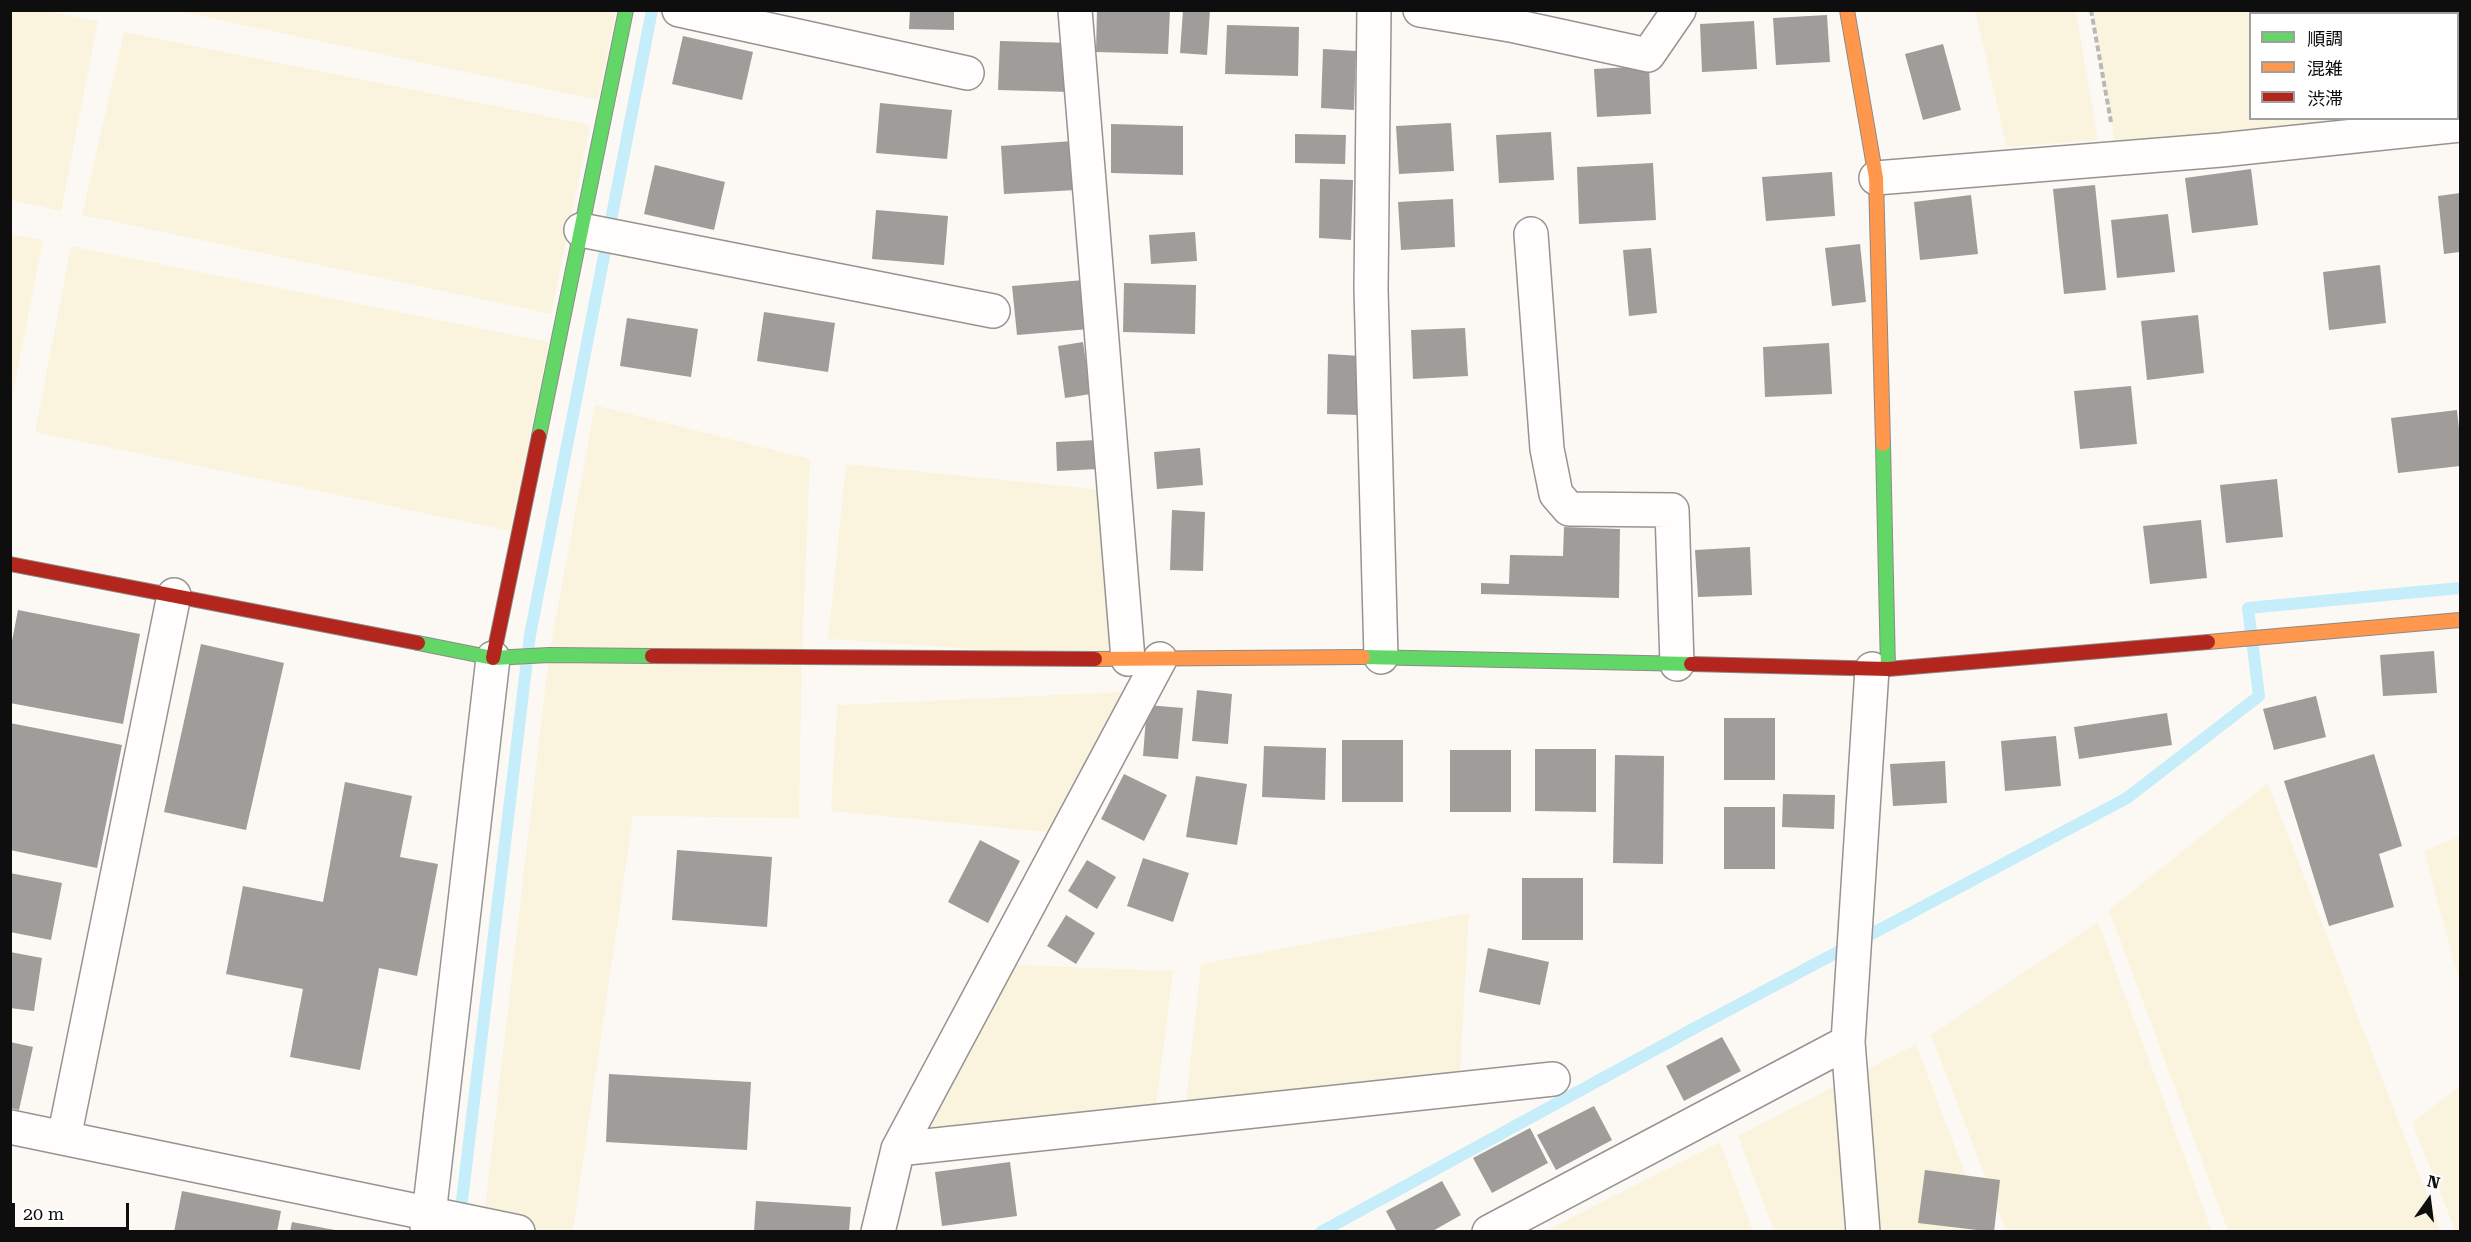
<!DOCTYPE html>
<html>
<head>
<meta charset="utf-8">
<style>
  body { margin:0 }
  #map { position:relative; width:2471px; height:1242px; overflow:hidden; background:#fcf9f4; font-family:"Roboto Serif","Noto Sans JP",serif }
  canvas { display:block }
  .frame { position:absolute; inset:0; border:12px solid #0e0e0e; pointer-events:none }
  .legend { position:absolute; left:2249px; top:12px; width:210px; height:108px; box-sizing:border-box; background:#fff; border:2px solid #9f9f9f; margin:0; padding:8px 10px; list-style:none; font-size:18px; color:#0e0e0e }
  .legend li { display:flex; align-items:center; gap:12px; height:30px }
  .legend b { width:30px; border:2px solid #9f9f9f }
  .north { position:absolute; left:2399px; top:1170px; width:60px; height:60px; -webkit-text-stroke:4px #fff; paint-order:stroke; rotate:14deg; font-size:16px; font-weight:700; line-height:24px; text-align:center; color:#0e0e0e }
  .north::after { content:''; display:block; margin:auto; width:21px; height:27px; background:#0e0e0e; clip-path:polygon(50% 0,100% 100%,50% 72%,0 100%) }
  .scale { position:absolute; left:12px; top:1203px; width:117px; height:27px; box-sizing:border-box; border:3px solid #0e0e0e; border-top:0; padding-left:8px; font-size:18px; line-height:21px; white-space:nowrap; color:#0e0e0e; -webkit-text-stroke:4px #fff; paint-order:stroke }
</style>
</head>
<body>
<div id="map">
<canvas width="2471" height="1242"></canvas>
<div class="frame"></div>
<ul class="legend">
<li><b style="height:8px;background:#63d668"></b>順調</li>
<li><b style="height:8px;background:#ff974d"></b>混雑</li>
<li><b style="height:8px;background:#b3261e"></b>渋滞</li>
</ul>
<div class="north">N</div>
<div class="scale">20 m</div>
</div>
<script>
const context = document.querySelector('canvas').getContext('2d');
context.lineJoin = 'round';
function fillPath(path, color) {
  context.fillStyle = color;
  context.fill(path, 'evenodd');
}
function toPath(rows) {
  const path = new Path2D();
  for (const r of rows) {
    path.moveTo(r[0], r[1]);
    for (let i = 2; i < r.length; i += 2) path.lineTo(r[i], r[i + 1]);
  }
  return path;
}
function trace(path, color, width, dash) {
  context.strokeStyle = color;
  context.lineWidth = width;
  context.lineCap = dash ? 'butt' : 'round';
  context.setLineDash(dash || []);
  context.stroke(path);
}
fillPath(toPath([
  [11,10,46,11,98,21,61,211,11,200],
  [177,11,616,11,598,100],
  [1975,11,2076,11,2098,140,2007,147],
  [2091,11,2382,11,2382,13,2250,14,2250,118,2395,118,2118,158],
  [124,32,590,125,551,314,82,215],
  [11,234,43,240,11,404,10,234],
  [71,246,549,342,510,531,35,432],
  [595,405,810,459,802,657,799,818,633,816,573,1231,493,1231,483,1224,549,655],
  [846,464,1114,491,1114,659,828,639],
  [1143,691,1066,834,831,811,837,705],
  [2268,783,2441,1231,2228,1231,2109,910],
  [2460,836,2460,984,2424,851],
  [1469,913,1459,1089,1184,1118,1201,964],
  [2098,922,2212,1231,2006,1231,1931,1035],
  [997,964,1173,971,1154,1122,898,1149],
  [1916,1044,1987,1231,1774,1231,1738,1136],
  [2460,1086,2460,1231,2456,1232,2412,1123],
  [1720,1142,1753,1231,1545,1231]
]), '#faf4de');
trace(toPath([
  [460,1217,530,635,652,10],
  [1321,1232,1691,1030,2127,798,2259,696,2248,608,2460,588]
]), '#c6edfa', 12);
fillPath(toPath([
  [910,10,954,10,954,30,909,29],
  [1097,10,1170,10,1168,54,1096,52],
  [1183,10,1210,10,1207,55,1180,53],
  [1827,15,1830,62,1776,65,1773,18],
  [1754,21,1757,69,1702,72,1700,24],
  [1227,25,1299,27,1298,76,1225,74],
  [683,36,753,52,742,100,672,84],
  [1000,41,1072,43,1070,92,998,90],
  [1943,44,1961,110,1923,120,1905,54],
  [1323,49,1356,51,1354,110,1321,108],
  [1649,66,1651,114,1597,117,1594,69],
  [880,103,952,110,947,159,876,153],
  [1451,123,1454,171,1399,174,1396,126],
  [1111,124,1183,126,1183,175,1111,173],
  [1551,132,1554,180,1499,183,1496,135],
  [1295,134,1346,135,1345,164,1295,163],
  [1073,141,1076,190,1004,194,1001,146],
  [1653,163,1656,220,1579,224,1577,167],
  [655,165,725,182,714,230,644,214],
  [2251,169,2258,225,2192,233,2185,178],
  [1832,172,1835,216,1766,221,1762,177],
  [1320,179,1353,180,1351,240,1319,238],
  [2095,185,2106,290,2064,294,2053,189],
  [2460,193,2460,252,2444,254,2438,196],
  [1971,195,1978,254,1920,260,1914,202],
  [1453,199,1455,247,1401,250,1398,202],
  [876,210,948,216,944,265,872,259],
  [2168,214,2175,272,2117,278,2111,220],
  [1195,232,1197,261,1151,264,1149,235],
  [1860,244,1866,302,1832,306,1825,248],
  [1651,248,1657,313,1629,316,1623,250],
  [2380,265,2386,323,2329,330,2323,272],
  [1084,280,1089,329,1017,335,1012,286],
  [1124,283,1196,285,1195,334,1123,332],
  [764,312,835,323,828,372,757,361],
  [2198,315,2204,373,2147,380,2141,321],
  [627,318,698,329,691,377,620,366],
  [1465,328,1468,376,1413,379,1411,330],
  [1083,342,1091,394,1065,398,1058,346],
  [1829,343,1832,394,1765,397,1763,347],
  [1328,354,1361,356,1359,415,1327,414],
  [2131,386,2137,444,2080,449,2074,391],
  [2457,410,2460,438,2460,466,2398,473,2391,418],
  [1097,440,1098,469,1057,471,1056,442],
  [1200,448,1203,485,1157,489,1154,452],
  [2277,479,2283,537,2226,543,2220,485],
  [1172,510,1205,512,1203,571,1170,570],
  [2201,520,2207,578,2150,584,2143,526],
  [1564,527,1620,529,1619,598,1481,594,1481,583,1509,584,1510,555,1563,556],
  [1750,547,1752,595,1698,597,1695,550],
  [18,610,140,634,123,724,10,703,10,651],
  [201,644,284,663,246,830,164,812],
  [2434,651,2437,693,2383,696,2380,655],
  [1197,690,1232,694,1228,744,1192,741],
  [2316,696,2326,737,2274,750,2263,709],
  [1147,705,1183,708,1178,759,1143,756],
  [2167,713,2172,745,2079,759,2074,727],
  [1724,718,1775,718,1775,780,1724,780],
  [10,723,122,745,97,868,10,850],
  [2056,736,2061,786,2005,791,2001,741],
  [1342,740,1403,740,1403,802,1342,802],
  [1264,746,1326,748,1325,800,1262,797],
  [1535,749,1596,749,1596,812,1535,811],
  [1450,750,1511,750,1511,812,1450,812],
  [2374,754,2402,846,2379,854,2394,907,2329,926,2284,781],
  [1615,755,1664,756,1663,864,1613,863],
  [1945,761,1947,803,1893,806,1890,764],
  [1124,774,1167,795,1144,841,1101,819],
  [1196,776,1247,784,1237,845,1186,837],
  [345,782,412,796,400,857,438,864,417,976,379,968,360,1070,290,1057,303,989,226,974,243,886,323,902],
  [1783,794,1835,795,1834,829,1782,827],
  [1724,807,1775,807,1775,869,1724,869],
  [980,840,1020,861,988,923,948,902],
  [677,850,772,857,767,927,672,920],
  [1143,858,1189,873,1173,922,1127,906],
  [1087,860,1116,877,1097,909,1068,891],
  [10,873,62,883,51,940,10,932],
  [1522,878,1583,878,1583,940,1522,940],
  [1066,915,1095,933,1076,964,1047,946],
  [1488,948,1549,962,1540,1005,1479,992],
  [10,952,42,958,34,1011,10,1008],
  [1722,1037,1741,1071,1684,1101,1666,1066],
  [10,1042,33,1047,19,1110,10,1108],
  [609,1074,751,1082,747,1150,606,1142],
  [1594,1106,1612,1140,1556,1170,1537,1135],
  [1530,1128,1548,1163,1492,1193,1473,1158],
  [1010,1162,1017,1216,942,1226,935,1172],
  [1925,1170,2000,1180,1994,1232,1918,1223],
  [1442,1181,1461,1215,1431,1232,1397,1232,1386,1211],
  [182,1191,281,1211,277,1232,174,1232],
  [756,1201,851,1207,849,1232,754,1232],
  [292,1222,335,1230,335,1232,290,1232]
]), '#9f9c99');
const street = toPath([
  [679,10,967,73],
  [1075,10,1128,659],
  [1374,10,1371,289,1381,657],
  [1420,10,1510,25,1648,55,1679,10],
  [1876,178,2221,150,2460,125],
  [581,230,993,311],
  [1531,234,1547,449,1556,494,1569,509,1672,510,1677,664],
  [10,1127,518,1232],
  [64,1138,174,595],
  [898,1149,1553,1079],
  [427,1232,493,658],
  [878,1232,898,1149,1160,659],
  [1489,1232,1848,1042],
  [1863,1232,1848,1042,1872,669]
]);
const fast = toPath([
  [539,436,626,10],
  [1883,444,1888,669],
  [418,643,493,658,549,655,652,656],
  [1363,657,1691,664]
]);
const slow = toPath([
  [1847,10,1876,178,1883,444],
  [2208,642,2460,620],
  [1095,659,1363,657]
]);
const jam = toPath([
  [10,564,418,643],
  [652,656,1095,659],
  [493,658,539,436],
  [1691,664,1888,669,2208,642]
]);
trace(street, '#959492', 36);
trace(fast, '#8c8a88', 16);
trace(slow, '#8c8a88', 16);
trace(jam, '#8c8a88', 16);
trace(toPath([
  [2091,10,2111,122]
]), '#b8b8b7', 4, [6, 3]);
trace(street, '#fffefd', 33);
trace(fast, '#63d668', 14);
trace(slow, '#ff974d', 14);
trace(jam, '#b3261e', 14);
</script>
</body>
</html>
